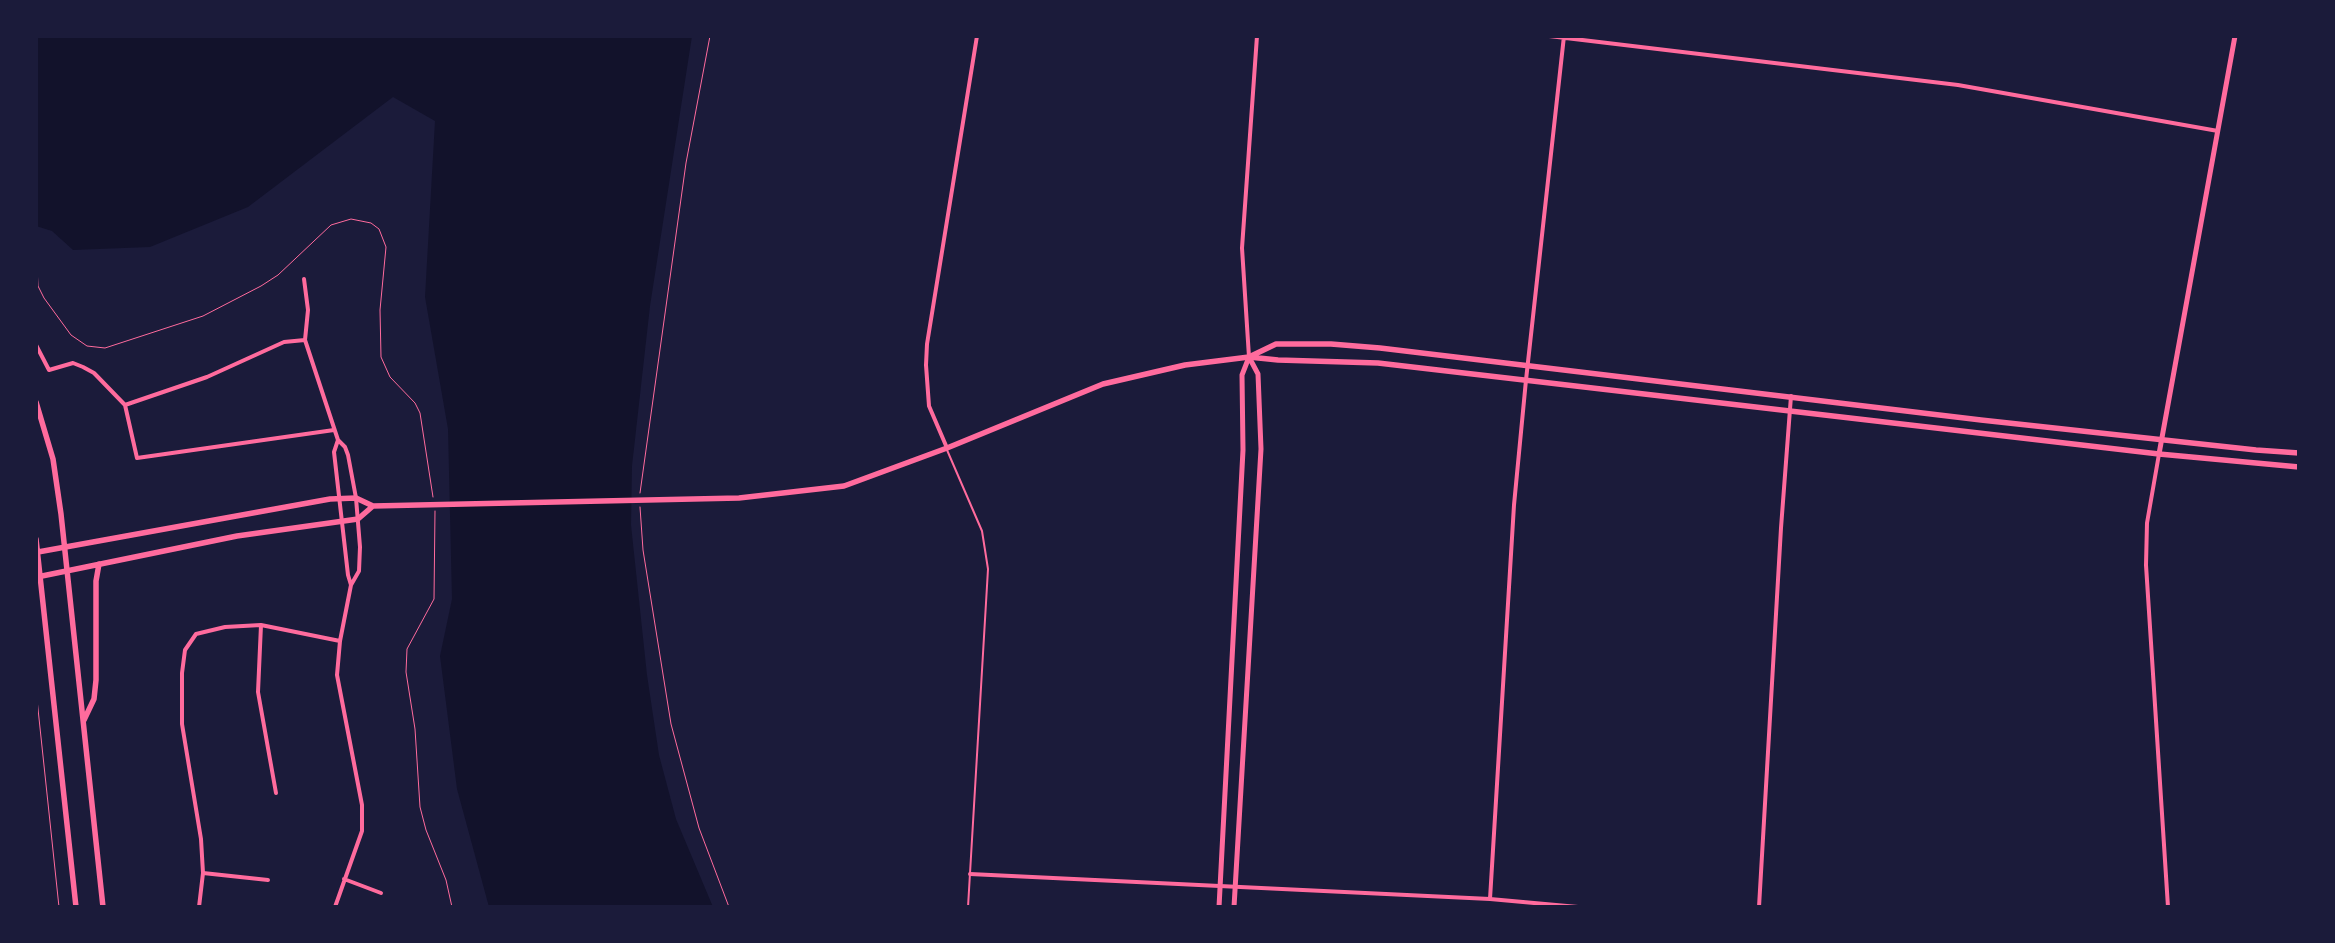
<!DOCTYPE html>
<html>
<head>
<meta charset="utf-8">
<style>
  body { margin:0 }
  #map { position:relative; width:2335px; height:943px; overflow:hidden; background:#1b1b3a; font-family:"Titillium Web",sans-serif }
  canvas { display:block }
  .frame { position:absolute; inset:0; border:38px solid #1b1b3a; pointer-events:none }
</style>
</head>
<body>
<div id="map">
<canvas width="2335" height="943"></canvas>
<div class="frame"></div>
</div>
<script>
const context = document.querySelector('canvas').getContext('2d');
context.lineJoin = 'round';
function fillPath(path, color) {
  context.fillStyle = color;
  context.fill(path, 'evenodd');
}
function toPath(rows) {
  const path = new Path2D();
  for (const r of rows) {
    path.moveTo(r[0], r[1]);
    for (let i = 2; i < r.length; i += 2) path.lineTo(r[i], r[i + 1]);
  }
  return path;
}
function trace(path, color, width, dash) {
  context.strokeStyle = color;
  context.lineWidth = width;
  context.lineCap = dash ? 'butt' : 'round';
  context.setLineDash(dash || []);
  context.stroke(path);
}
fillPath(toPath([
  [36,36,692,36,650,306,632,466,631,525,647,675,659,755,676,819,713,907,489,907,457,789,440,656,452,599,448,429,425,297,435,121,393,97,248,207,150,247,73,250,52,231,36,226]
]), '#12122b');
trace(toPath([
  [36,249,38,286,44,298,71,335,87,346,105,348,203,316,261,286,278,275,331,225,351,219,371,223,379,229,386,247,380,310,381,357,390,377,415,403,420,413,433,497],
  [640,493,686,163,710,36],
  [640,507,643,550,671,724,699,828,729,907],
  [435,511,434,599,407,649,406,672,415,729,420,807,426,830,446,880,452,907],
  [36,690,59,907]
]), '#ff6b9d', 1);
trace(toPath([
  [947,450,982,531,988,569,968,907]
]), '#ff6b9d', 2);
trace(toPath([
  [1549,36,1958,85,2218,131],
  [304,279,308,310,305,340,338,440],
  [36,345,49,370,73,363,83,367,94,373,125,405,137,458,334,430],
  [1249,357,1242,248,1257,36],
  [125,405,207,377,284,342,305,340],
  [947,448,929,406,926,365,927,344,977,36],
  [2159,454,2147,523,2146,565,2168,907],
  [261,625,258,692,276,793],
  [203,873,268,880],
  [970,874,1490,899,1578,907],
  [344,879,381,893],
  [1490,899,1514,505,1526,380,1564,36],
  [199,907,203,873,201,839,182,724,182,673,185,650,196,634,225,627,261,625,340,641],
  [335,907,362,831,362,805,337,675,340,641,351,585,359,571,360,547,356,498,348,455,345,447,338,440,334,452,348,575,351,585],
  [1759,907,1781,528,1791,396]
]), '#ff6b9d', 4);
trace(toPath([
  [2159,454,2235,36],
  [1219,907,1243,450,1242,375,1249,357],
  [1234,907,1261,449,1258,374,1249,357]
]), '#ff6b9d', 5);
trace(toPath([
  [1249,357,1276,344,1331,344,1380,348,1981,420,2256,450,2299,453],
  [36,402,53,459,61,514,103,907],
  [36,539,76,907],
  [38,552,330,499,356,498,373,506,739,498,844,486,947,448,1103,384,1185,365,1249,357,1278,360,1378,363,2159,454,2299,467],
  [42,576,237,536,358,519,373,506],
  [84,720,94,699,96,680,96,581,99,564]
]), '#ff6b9d', 5.5);
</script>
</body>
</html>
